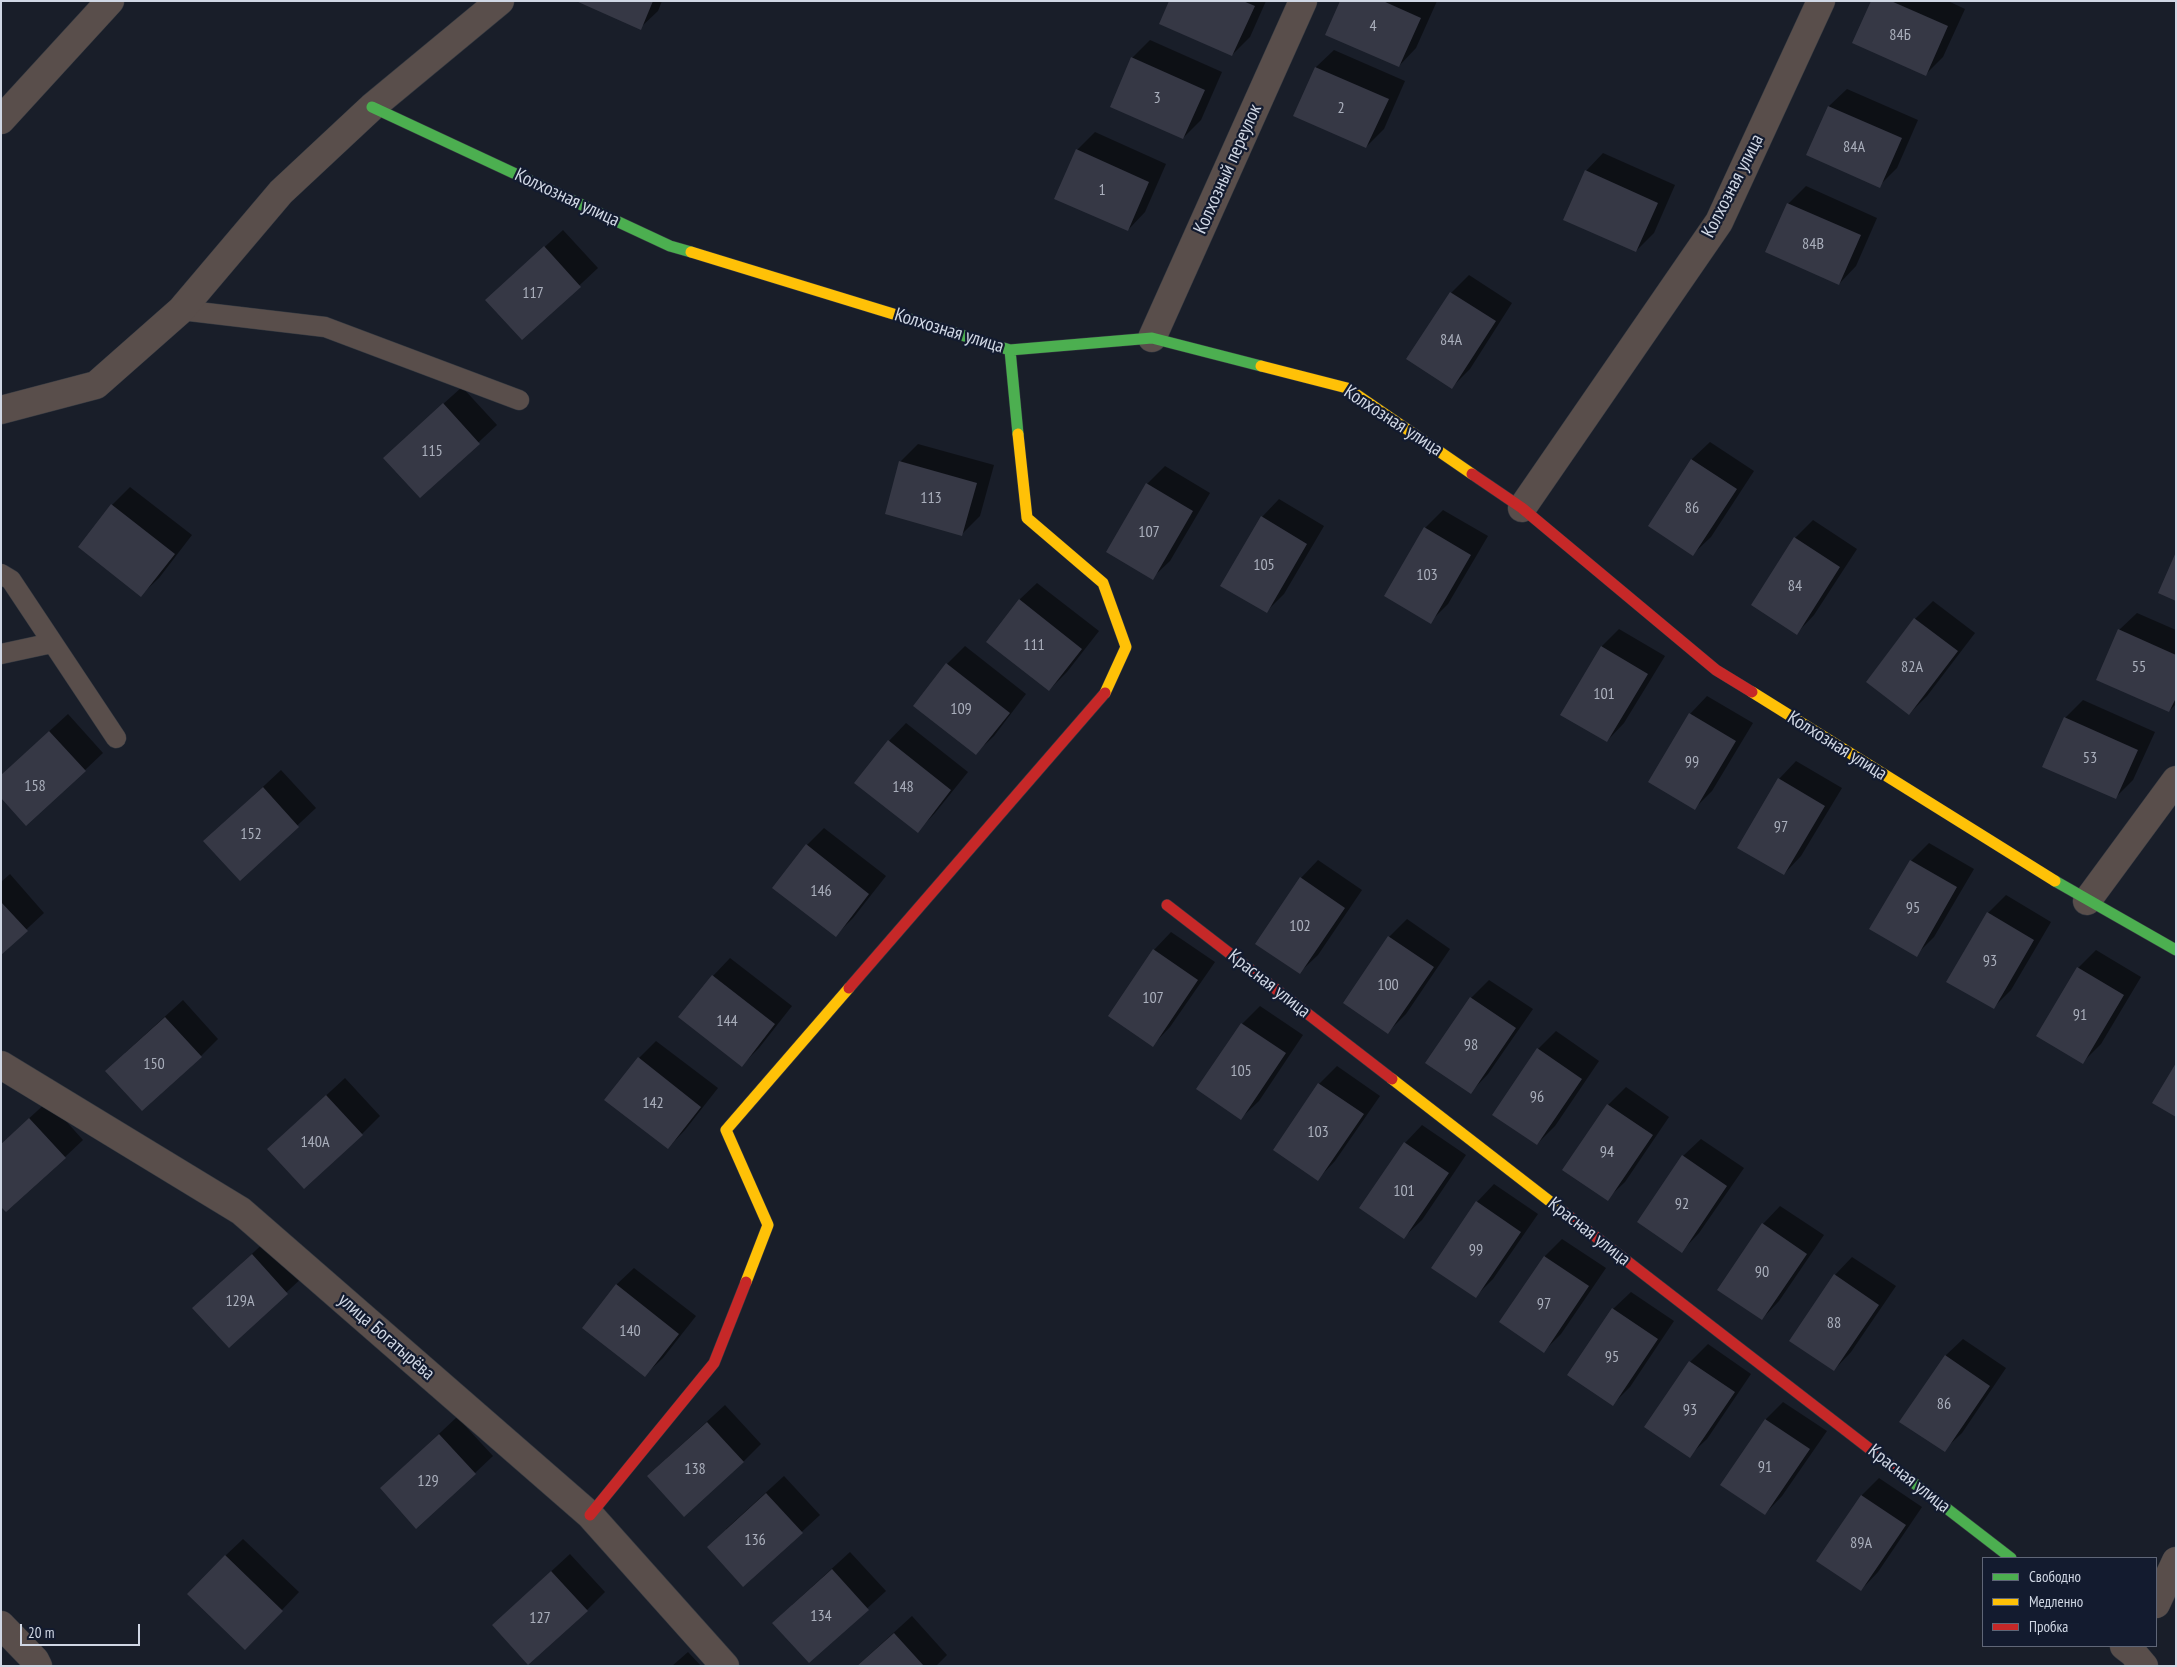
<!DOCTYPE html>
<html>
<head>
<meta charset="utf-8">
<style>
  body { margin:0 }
  #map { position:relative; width:2177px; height:1667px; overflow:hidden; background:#191e29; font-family:"PT Sans Narrow",sans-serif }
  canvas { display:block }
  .frame { position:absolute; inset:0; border:2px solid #d0d7e4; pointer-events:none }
  .legend { position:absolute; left:1982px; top:1557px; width:175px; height:90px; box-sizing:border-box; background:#131b2f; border:1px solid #5f6677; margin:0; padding:6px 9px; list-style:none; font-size:15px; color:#d0d7e4 }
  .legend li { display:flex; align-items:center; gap:10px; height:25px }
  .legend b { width:25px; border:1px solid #5f6677 }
  .scale { position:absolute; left:20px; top:1624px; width:120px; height:22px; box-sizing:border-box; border:2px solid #d0d7e4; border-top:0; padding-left:6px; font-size:15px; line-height:18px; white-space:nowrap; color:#d0d7e4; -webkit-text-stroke:4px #131b2f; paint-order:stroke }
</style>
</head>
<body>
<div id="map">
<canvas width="2177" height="1667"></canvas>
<div class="frame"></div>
<ul class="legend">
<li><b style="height:6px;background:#4caf50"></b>Свободно</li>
<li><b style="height:6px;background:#ffc107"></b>Медленно</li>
<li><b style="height:6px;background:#c62828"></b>Пробка</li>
</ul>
<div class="scale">20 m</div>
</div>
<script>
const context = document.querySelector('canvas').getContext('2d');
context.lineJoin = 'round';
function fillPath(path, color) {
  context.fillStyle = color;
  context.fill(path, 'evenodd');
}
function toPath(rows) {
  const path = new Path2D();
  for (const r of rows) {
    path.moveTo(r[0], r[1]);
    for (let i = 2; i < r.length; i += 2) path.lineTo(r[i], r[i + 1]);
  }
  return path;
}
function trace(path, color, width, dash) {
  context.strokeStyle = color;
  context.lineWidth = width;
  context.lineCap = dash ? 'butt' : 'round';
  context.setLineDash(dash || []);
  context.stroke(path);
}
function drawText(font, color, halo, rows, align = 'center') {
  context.font = font + ' "PT Sans Narrow",sans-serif';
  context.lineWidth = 4.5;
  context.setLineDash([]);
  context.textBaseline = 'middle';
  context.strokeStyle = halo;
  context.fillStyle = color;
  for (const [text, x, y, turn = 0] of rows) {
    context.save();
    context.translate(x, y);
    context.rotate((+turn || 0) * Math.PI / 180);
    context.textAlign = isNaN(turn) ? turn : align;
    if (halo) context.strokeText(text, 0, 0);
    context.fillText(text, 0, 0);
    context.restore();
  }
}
fillPath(toPath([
  [579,1,662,1,658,11,640,28],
  [1170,1,1266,1,1250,37,1232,55],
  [1341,1,1437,1,1416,48,1399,66],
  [1872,1,1948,1,1965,9,1943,57,1926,74],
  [1150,40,1222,72,1201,120,1183,138,1132,58],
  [1334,50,1405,81,1384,129,1366,147,1294,115,1316,67],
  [1847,89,1918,120,1897,168,1879,186,1808,154,1829,106],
  [1095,132,1166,164,1145,212,1128,230,1077,150],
  [1603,153,1675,185,1654,233,1636,251,1586,171],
  [1806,186,1877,218,1856,266,1839,284,1788,204],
  [563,230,598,268,522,339,487,300],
  [1469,275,1512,303,1470,369,1452,387,1451,293],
  [462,387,497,425,421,496,403,440],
  [1710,442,1754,471,1711,537,1693,554,1649,526,1692,459],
  [918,444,994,465,980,516,962,534,900,462],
  [1165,466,1210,493,1170,561,1152,578,1147,484],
  [130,487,192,535,159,578,141,595,112,505],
  [1279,499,1324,526,1284,594,1267,611,1262,517],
  [1443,510,1488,536,1448,604,1430,622,1386,595,1425,528],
  [1813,520,1857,549,1814,615,1797,633,1795,538],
  [1037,583,1099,631,1067,672,1049,690,1019,600],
  [1933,601,1975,633,1927,696,1909,714,1867,682,1915,619],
  [2137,613,2176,630,2176,704,2169,711,2119,630],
  [1619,629,1665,656,1624,723,1607,741,1602,646],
  [965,646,1026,694,994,736,976,753,947,664],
  [1707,696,1753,723,1712,791,1695,808,1690,714],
  [2083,700,2155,732,2133,780,2115,798,2065,718],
  [68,714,103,753,85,770,9,768],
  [906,723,968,772,935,813,918,831,889,741],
  [1796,761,1842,788,1801,856,1784,874,1779,779],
  [281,770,316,808,240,879,205,841],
  [824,828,886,876,853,918,836,935,807,845],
  [1929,843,1974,869,1934,937,1916,955,1911,861],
  [1318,860,1362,890,1318,955,1300,972,1301,878],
  [10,874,44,913,1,953,1,882],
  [2006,895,2051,922,2011,990,1994,1007,1988,913],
  [1407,919,1450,949,1406,1014,1388,1032,1389,937],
  [1171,932,1215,962,1170,1027,1153,1045,1154,950],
  [2096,950,2141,977,2101,1044,2083,1062,2038,1035,2078,968],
  [730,958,792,1006,759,1048,742,1065,713,976],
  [1489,980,1533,1009,1488,1074,1471,1092,1427,1063,1471,998],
  [183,1000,218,1039,201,1056,125,1053],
  [1260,1006,1303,1035,1259,1101,1241,1118,1198,1089,1242,1024],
  [1556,1031,1599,1061,1555,1126,1537,1144,1538,1049],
  [656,1041,718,1088,685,1130,668,1148,639,1058],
  [1337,1066,1380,1096,1335,1161,1318,1179,1319,1084],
  [345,1078,380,1116,362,1134,268,1149],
  [1626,1087,1669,1117,1625,1182,1607,1199,1608,1105],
  [48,1101,83,1140,65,1157,1,1205,1,1144],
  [1422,1125,1466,1155,1422,1220,1404,1237,1405,1143],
  [1701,1139,1744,1168,1699,1233,1682,1251,1683,1156],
  [1494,1184,1538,1214,1493,1279,1476,1296,1477,1202],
  [1780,1206,1824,1235,1779,1301,1762,1319,1763,1224],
  [270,1237,305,1275,229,1346,194,1308],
  [1562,1239,1606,1268,1561,1334,1544,1351,1545,1256],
  [1852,1257,1896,1286,1851,1352,1834,1370,1835,1275],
  [634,1268,696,1316,663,1358,645,1375,616,1285],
  [1631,1292,1674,1321,1630,1387,1613,1404,1613,1309],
  [1963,1339,2006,1368,1962,1433,1944,1450,1945,1356],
  [1708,1344,1751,1374,1707,1439,1689,1456,1690,1362],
  [1783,1402,1827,1431,1782,1496,1765,1514,1721,1485,1766,1419],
  [725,1405,761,1444,743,1462,666,1459],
  [457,1417,493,1456,475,1473,381,1488],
  [784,1476,820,1515,743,1586,726,1529],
  [1879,1478,1922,1507,1878,1572,1861,1590,1862,1495],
  [243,1539,299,1592,262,1631,225,1556],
  [850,1552,886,1591,810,1661,792,1605],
  [570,1554,605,1592,587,1610,493,1625],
  [912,1616,947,1655,936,1666,857,1666],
  [688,1652,701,1666,672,1666]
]), '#0007');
fillPath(toPath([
  [576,1,653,1,641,30],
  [1169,1,1243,1,1255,6,1232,56,1159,24],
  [1340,1,1383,1,1421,18,1399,67,1325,35],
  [1871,1,1891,1,1948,26,1926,76,1852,43],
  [1131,57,1205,90,1183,139,1110,107],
  [1315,67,1389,99,1366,148,1293,116],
  [1828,106,1902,138,1880,188,1806,155],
  [1076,149,1149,182,1128,231,1054,199],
  [1585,170,1658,203,1636,252,1563,220],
  [1787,203,1861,235,1839,285,1765,252],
  [544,246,581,287,522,340,485,300],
  [1450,292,1496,321,1452,389,1406,359],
  [443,403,480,444,420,498,383,458],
  [1691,459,1737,489,1693,556,1648,526],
  [899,461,977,483,962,536,885,514],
  [1146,483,1193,511,1153,580,1106,552],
  [111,504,175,554,141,597,78,547],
  [1261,516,1307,544,1267,613,1220,586],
  [1424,527,1471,555,1431,624,1384,596],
  [1794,537,1840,567,1797,635,1751,605],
  [2176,552,2176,601,2158,593],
  [1019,599,1082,649,1049,691,986,642],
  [1914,618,1958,651,1909,715,1866,682],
  [2118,629,2176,655,2176,698,2169,712,2096,680],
  [1601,646,1648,674,1607,742,1560,715],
  [946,663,1010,713,976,755,913,706],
  [1689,713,1736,741,1695,810,1648,782],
  [2064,717,2138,750,2116,799,2042,767],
  [49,731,86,771,26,826,1,798,1,775],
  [888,740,951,790,918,833,854,783],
  [1778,778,1825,806,1784,875,1737,848],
  [263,787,299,827,240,881,203,841],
  [806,844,869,894,836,937,772,888],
  [1910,860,1957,887,1917,957,1869,929],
  [1300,877,1345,908,1300,974,1255,944],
  [1,902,28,931,1,955],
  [1987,912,2034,940,1994,1009,1946,982],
  [1388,936,1434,967,1388,1034,1343,1003],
  [1153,949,1198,980,1153,1047,1108,1016],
  [2077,967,2124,995,2083,1064,2036,1036],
  [712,975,775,1024,742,1067,678,1017],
  [1470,997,1516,1028,1471,1094,1425,1063],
  [165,1017,202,1057,142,1111,105,1071],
  [1241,1023,1286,1053,1241,1120,1196,1089],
  [1537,1048,1582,1079,1537,1145,1492,1115],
  [638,1057,701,1107,668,1149,604,1100],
  [2176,1063,2176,1117,2152,1103],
  [1318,1083,1364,1114,1318,1181,1273,1150],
  [326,1095,363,1135,304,1189,267,1149],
  [1607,1104,1653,1135,1608,1201,1562,1170],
  [29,1118,66,1158,6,1212,1,1207,1,1144],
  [1404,1142,1449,1173,1404,1239,1359,1208],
  [1682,1155,1727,1186,1682,1253,1637,1222],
  [1476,1201,1521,1232,1476,1298,1431,1268],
  [1762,1223,1807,1254,1762,1320,1717,1290],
  [252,1254,288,1294,229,1348,192,1308],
  [1544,1256,1589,1286,1544,1353,1499,1322],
  [1834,1274,1879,1305,1834,1371,1789,1341],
  [616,1284,679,1334,645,1377,582,1328],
  [1612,1308,1658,1339,1613,1406,1567,1375],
  [1945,1355,1990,1386,1945,1452,1899,1422],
  [1689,1361,1735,1392,1690,1458,1644,1427],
  [1765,1419,1810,1449,1765,1515,1720,1485],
  [707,1422,744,1462,684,1517,647,1476],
  [439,1434,476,1474,416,1529,380,1488],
  [766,1493,803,1533,743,1587,707,1547],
  [1861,1495,1906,1525,1861,1591,1816,1561],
  [225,1555,283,1611,245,1650,187,1594],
  [832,1569,869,1610,809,1663,772,1623],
  [551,1571,588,1611,528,1665,492,1625],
  [894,1633,924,1666,857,1666]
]), '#363845');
const lane = toPath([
  [181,310,325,327,519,400],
  [1,574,11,580,116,738],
  [1,654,52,643]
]);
const street = toPath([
  [1,120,110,1],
  [1152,338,1303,1],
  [1,410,96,385,181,310,281,192,372,107,500,1],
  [1522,508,1719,222,1821,1],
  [2087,901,2176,780],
  [1,1065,241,1211,590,1515,725,1666],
  [2156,1604,2176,1561],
  [1,1625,35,1660,38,1666],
  [2124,1646,2133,1653,2144,1666]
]);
const fast = toPath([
  [372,107,670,246,691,252],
  [903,317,1010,350,1152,338,1261,366],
  [1010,350,1018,434],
  [2055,881,2176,950],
  [1906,1477,2011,1558]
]);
const slow = toPath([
  [691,252,903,317],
  [1261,366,1347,388,1472,474],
  [1018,434,1027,518,1103,583,1126,647,1105,693],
  [1752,692,2055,881],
  [1392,1079,1561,1210],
  [746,1282,768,1225,726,1130,849,988]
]);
const jam = toPath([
  [1472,474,1522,508,1716,670,1752,692],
  [1167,905,1392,1079],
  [849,988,1105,693],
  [1561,1210,1906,1477],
  [590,1515,714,1363,746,1282]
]);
trace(lane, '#343941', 21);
trace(street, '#343941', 29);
trace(fast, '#343941', 12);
trace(slow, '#343941', 12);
trace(jam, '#343941', 12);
trace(lane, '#594e4b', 20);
trace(street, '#594e4b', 28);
trace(fast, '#4caf50', 11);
trace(slow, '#ffc107', 11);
trace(jam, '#c62828', 11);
drawText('16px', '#aaafbc', null, [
  ["4",1373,26],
  ["84Б",1900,35],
  ["3",1157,98],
  ["2",1341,108],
  ["84А",1854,147],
  ["1",1102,190],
  ["84В",1813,244],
  ["117",533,293],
  ["84А",1451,340],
  ["115",432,451],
  ["113",931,498],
  ["86",1692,508],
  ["107",1149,532],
  ["105",1264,565],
  ["103",1427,575],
  ["84",1795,586],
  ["111",1034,645],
  ["82А",1912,667],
  ["55",2139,667],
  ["101",1604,694],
  ["109",961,709],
  ["53",2090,758],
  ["99",1692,762],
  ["158",35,786],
  ["148",903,787],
  ["97",1781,827],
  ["152",251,834],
  ["146",821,891],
  ["95",1913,908],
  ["102",1300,926],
  ["93",1990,961],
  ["100",1388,985],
  ["107",1153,998],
  ["91",2080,1015],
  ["144",727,1021],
  ["98",1471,1045],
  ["150",154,1064],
  ["105",1241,1071],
  ["96",1537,1097],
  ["142",653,1103],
  ["103",1318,1132],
  ["140А",315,1142],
  ["94",1607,1152],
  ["101",1404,1191],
  ["92",1682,1204],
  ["99",1476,1250],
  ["90",1762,1272],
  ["129А",240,1301],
  ["97",1544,1304],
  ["88",1834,1323],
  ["140",630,1331],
  ["95",1612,1357],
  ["86",1944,1404],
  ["93",1690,1410],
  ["91",1765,1467],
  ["138",695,1469],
  ["129",428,1481],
  ["136",755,1540],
  ["89А",1861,1543],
  ["134",821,1616],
  ["127",540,1618]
]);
drawText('19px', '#d0d7e4', '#131b2f', [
  ["Колхозный переулок",1228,169,-66],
  ["Колхозная улица",1733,186,-63],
  ["Колхозная улица",567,198,25],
  ["Колхозная улица",949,331,17],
  ["Колхозная улица",1393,421,33],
  ["Колхозная улица",1837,746,32],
  ["Красная улица",1269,984,38],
  ["Красная улица",1589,1232,38],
  ["улица Богатырёва",386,1337,41],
  ["Красная улица",1909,1479,38]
]);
</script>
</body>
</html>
